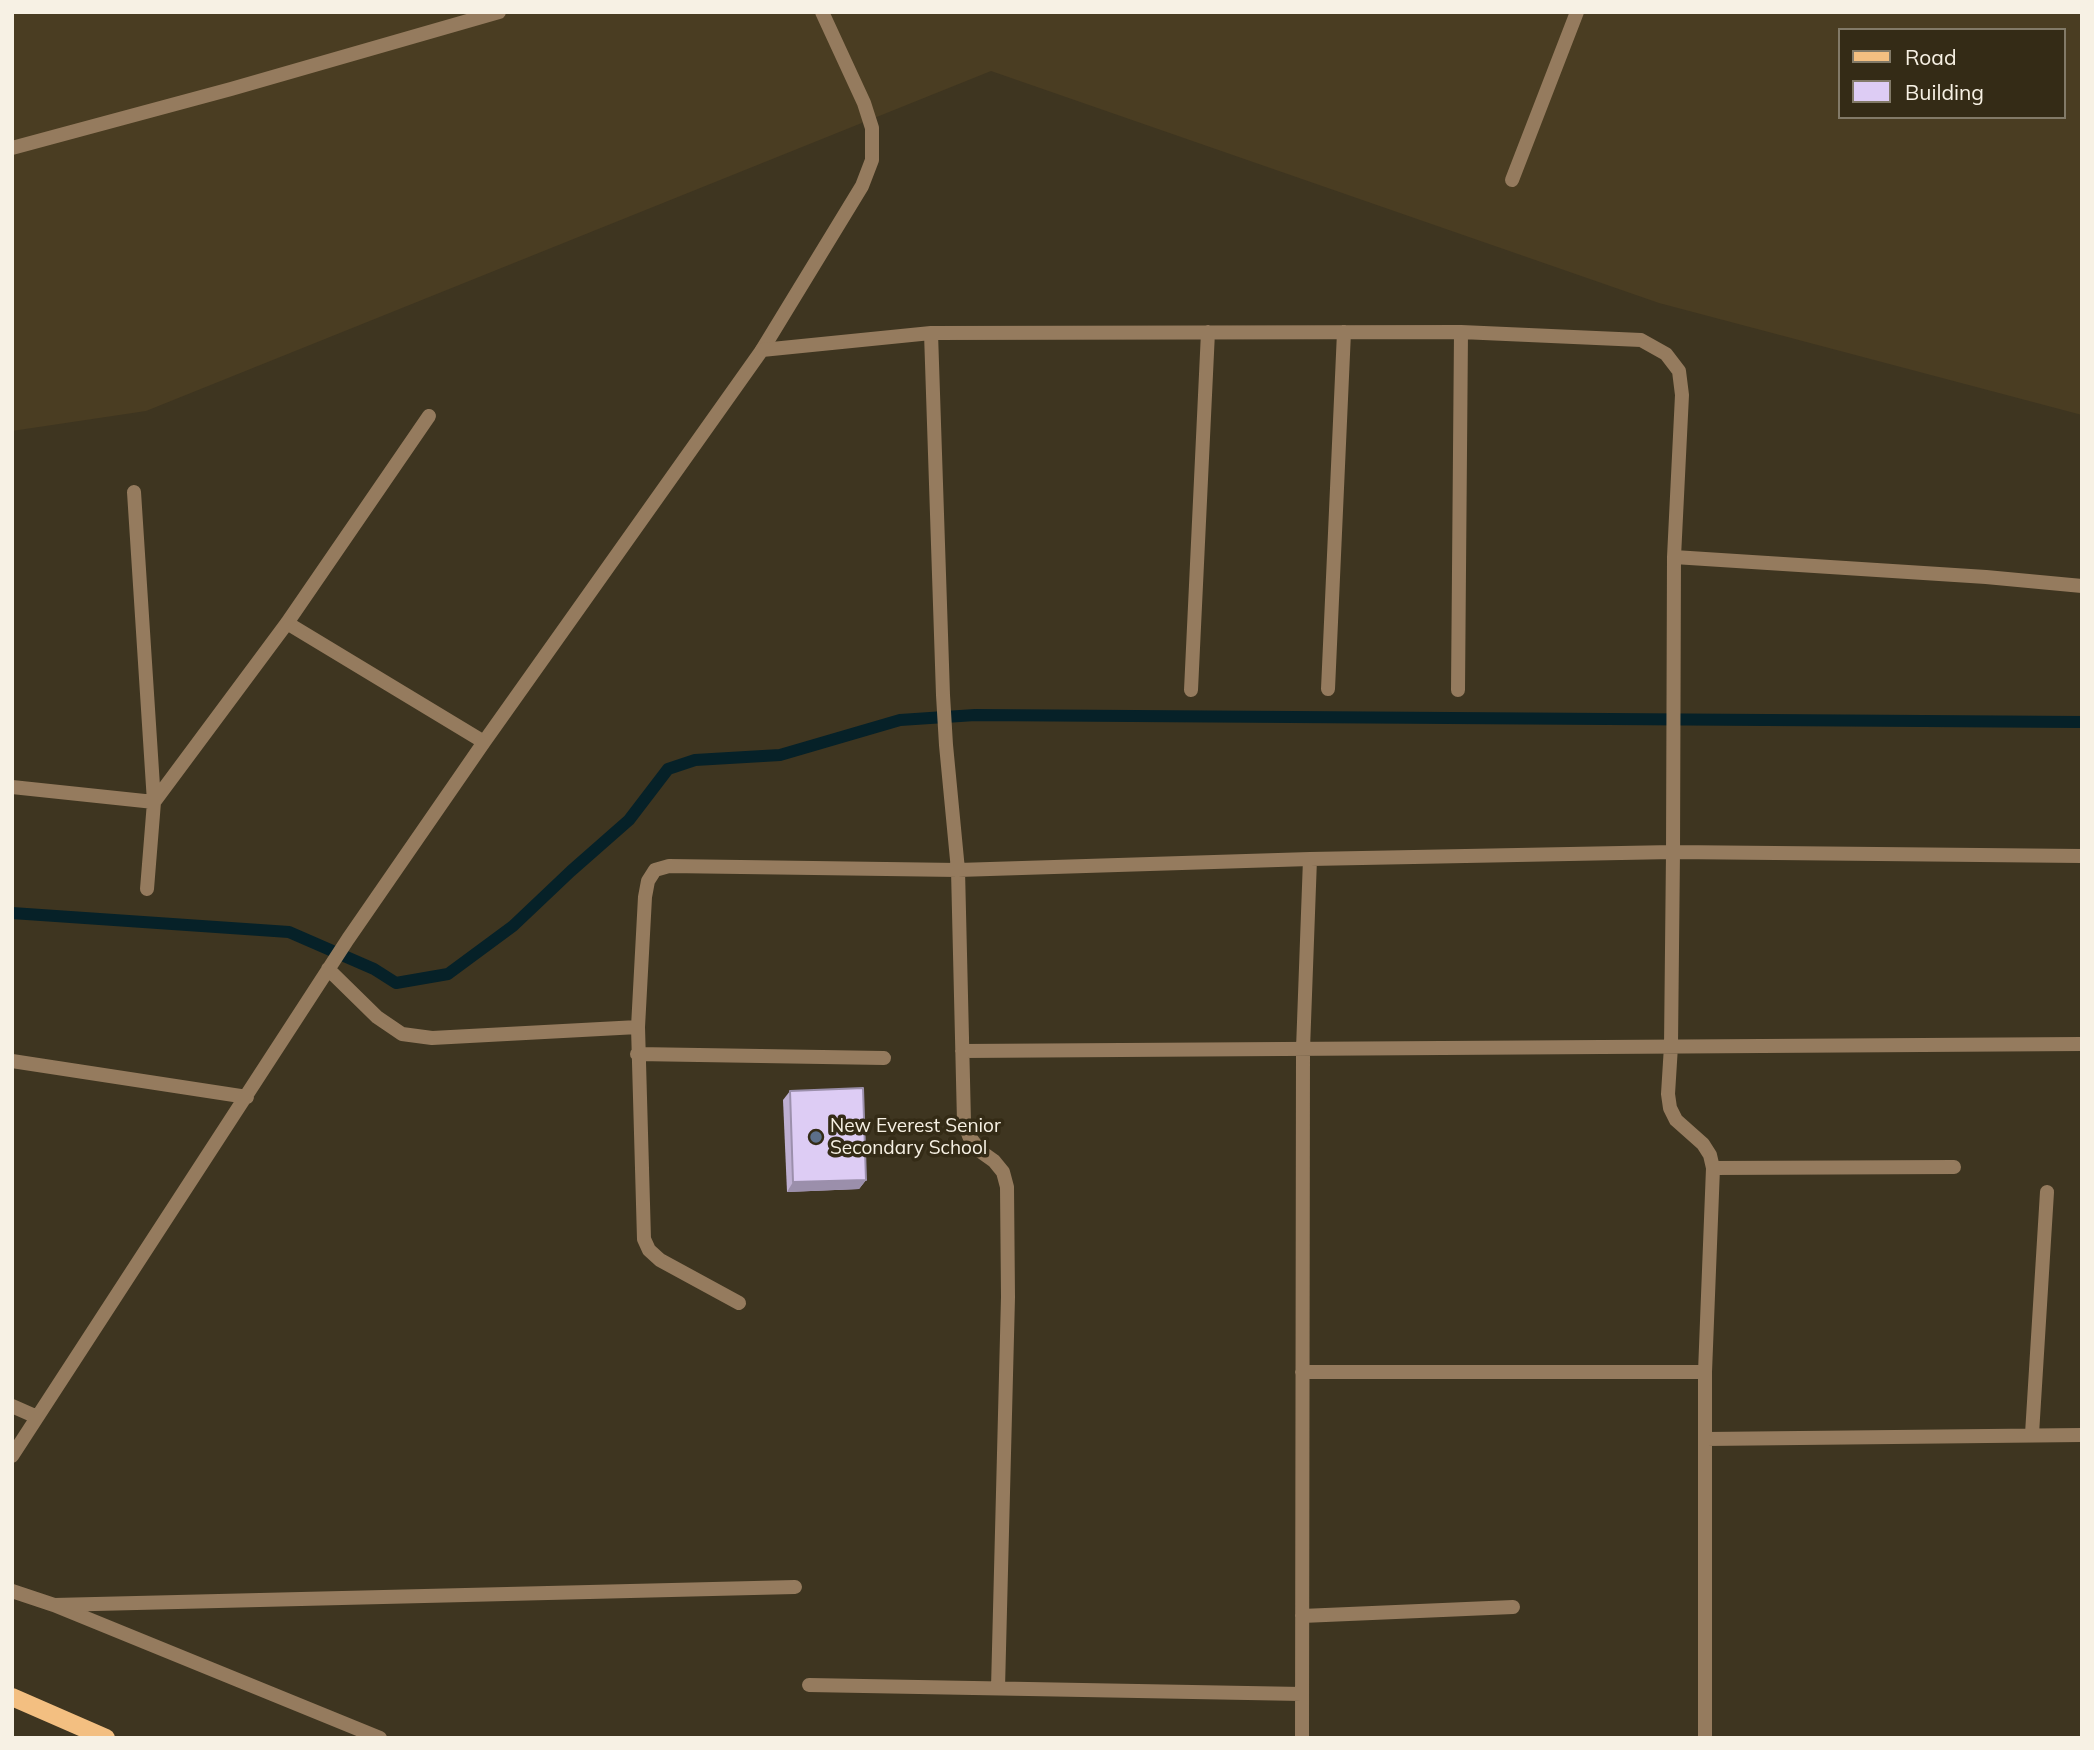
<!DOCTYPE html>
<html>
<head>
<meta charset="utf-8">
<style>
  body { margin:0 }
  #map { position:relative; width:2094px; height:1750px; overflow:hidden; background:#3e3520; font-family:Mulish,sans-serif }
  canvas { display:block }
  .frame { position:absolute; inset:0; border:14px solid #f7f1e4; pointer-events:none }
  .legend { position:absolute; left:1838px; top:28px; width:228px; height:91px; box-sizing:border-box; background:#342b16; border:2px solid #827a68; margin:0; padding:9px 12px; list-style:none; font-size:21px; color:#f7f1e4 }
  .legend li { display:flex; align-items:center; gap:14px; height:35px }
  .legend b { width:35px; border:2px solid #827a68 }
</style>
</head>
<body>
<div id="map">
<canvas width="2094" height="1750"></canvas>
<div class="frame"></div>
<ul class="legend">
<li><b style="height:9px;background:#f3bf81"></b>Road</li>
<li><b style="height:19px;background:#ddccf4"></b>Building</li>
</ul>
</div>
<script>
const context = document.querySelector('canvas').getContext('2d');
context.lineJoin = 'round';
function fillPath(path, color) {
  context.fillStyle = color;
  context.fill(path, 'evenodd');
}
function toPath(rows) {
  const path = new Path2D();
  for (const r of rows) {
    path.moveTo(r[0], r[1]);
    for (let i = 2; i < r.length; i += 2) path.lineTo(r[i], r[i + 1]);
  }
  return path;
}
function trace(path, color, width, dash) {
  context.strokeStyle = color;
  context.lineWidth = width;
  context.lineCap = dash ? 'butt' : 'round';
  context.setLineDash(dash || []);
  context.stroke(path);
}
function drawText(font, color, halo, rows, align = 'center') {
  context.font = font + ' Mulish,sans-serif';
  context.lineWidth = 7;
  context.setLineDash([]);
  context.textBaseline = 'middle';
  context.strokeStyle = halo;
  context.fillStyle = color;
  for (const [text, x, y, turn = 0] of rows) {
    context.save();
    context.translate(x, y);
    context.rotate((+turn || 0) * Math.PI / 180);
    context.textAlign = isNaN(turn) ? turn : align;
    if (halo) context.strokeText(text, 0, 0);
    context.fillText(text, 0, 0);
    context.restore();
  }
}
fillPath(toPath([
  [12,12,2082,12,2082,415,1659,303,991,71,146,411,12,431],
  [1840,30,2064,30,2064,117,1840,117]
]), '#4a3d22');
trace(toPath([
  [12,913,289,932,374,969,396,983,448,974,513,926,571,871,629,820,668,769,695,760,780,755,900,720,975,715,2082,722]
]), '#062128', 12);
trace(toPath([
  [12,148,231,89,499,12],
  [1512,180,1577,12],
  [762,350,862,186,872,160,872,128,864,103,822,12]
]), '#957b5e', 14);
trace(toPath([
  [931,333,943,695,946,745,958,870,964,1122,969,1136,980,1151,994,1161,1003,1172,1007,1187,1008,1297,998,1688],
  [134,492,154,802,147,889],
  [1674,557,1986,577,2082,586],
  [287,623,484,742],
  [1328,689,1344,332],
  [1191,690,1208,332],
  [1458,690,1461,332],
  [12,787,154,802,287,623,429,416],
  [328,969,377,1017,402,1034,432,1038,638,1027],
  [962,1051,2082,1044],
  [637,1054,884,1058],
  [12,1061,247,1097],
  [1713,1168,1954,1167],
  [739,1303,660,1260,649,1250,644,1239,638,1027,645,897,648,881,655,870,669,866,958,870,1310,859,1673,852,2082,856],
  [1302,1372,1705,1372],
  [12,1406,37,1417],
  [2032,1434,2047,1192],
  [1706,1439,2082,1435],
  [12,1456,348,939,484,742,762,350,931,333,1461,332,1641,340,1666,354,1679,371,1682,395,1674,557,1673,852,1671,1046,1668,1094,1670,1108,1676,1120,1703,1144,1710,1155,1713,1168,1705,1372,1705,1738],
  [12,1591,54,1605,380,1738],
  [54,1605,795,1587],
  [1302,1616,1513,1607],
  [809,1685,1302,1694],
  [1302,1738,1303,1049,1310,859]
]), '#957b5e', 14);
trace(toPath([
  [12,1697,106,1738]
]), '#f3bf81', 18);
fillPath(toPath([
  [790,1091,866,1180,859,1189,787,1192,783,1100]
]), '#beafd2');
fillPath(toPath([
  [866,1180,859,1189,787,1192,793,1182]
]), '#9b8fab');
const building = toPath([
  [863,1088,866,1180,793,1182,790,1091,863,1088]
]);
fillPath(building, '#ddccf4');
trace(building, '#9b8fab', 2);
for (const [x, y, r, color] of [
  [816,1137,7,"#5c6f8a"]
]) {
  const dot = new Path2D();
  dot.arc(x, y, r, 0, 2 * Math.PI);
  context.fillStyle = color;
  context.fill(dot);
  trace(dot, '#342b16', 2.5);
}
drawText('19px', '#f7f1e4', '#342b16', [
  ["New Everest Senior",830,1126],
  ["Secondary School",830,1148]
], 'left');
</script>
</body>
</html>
